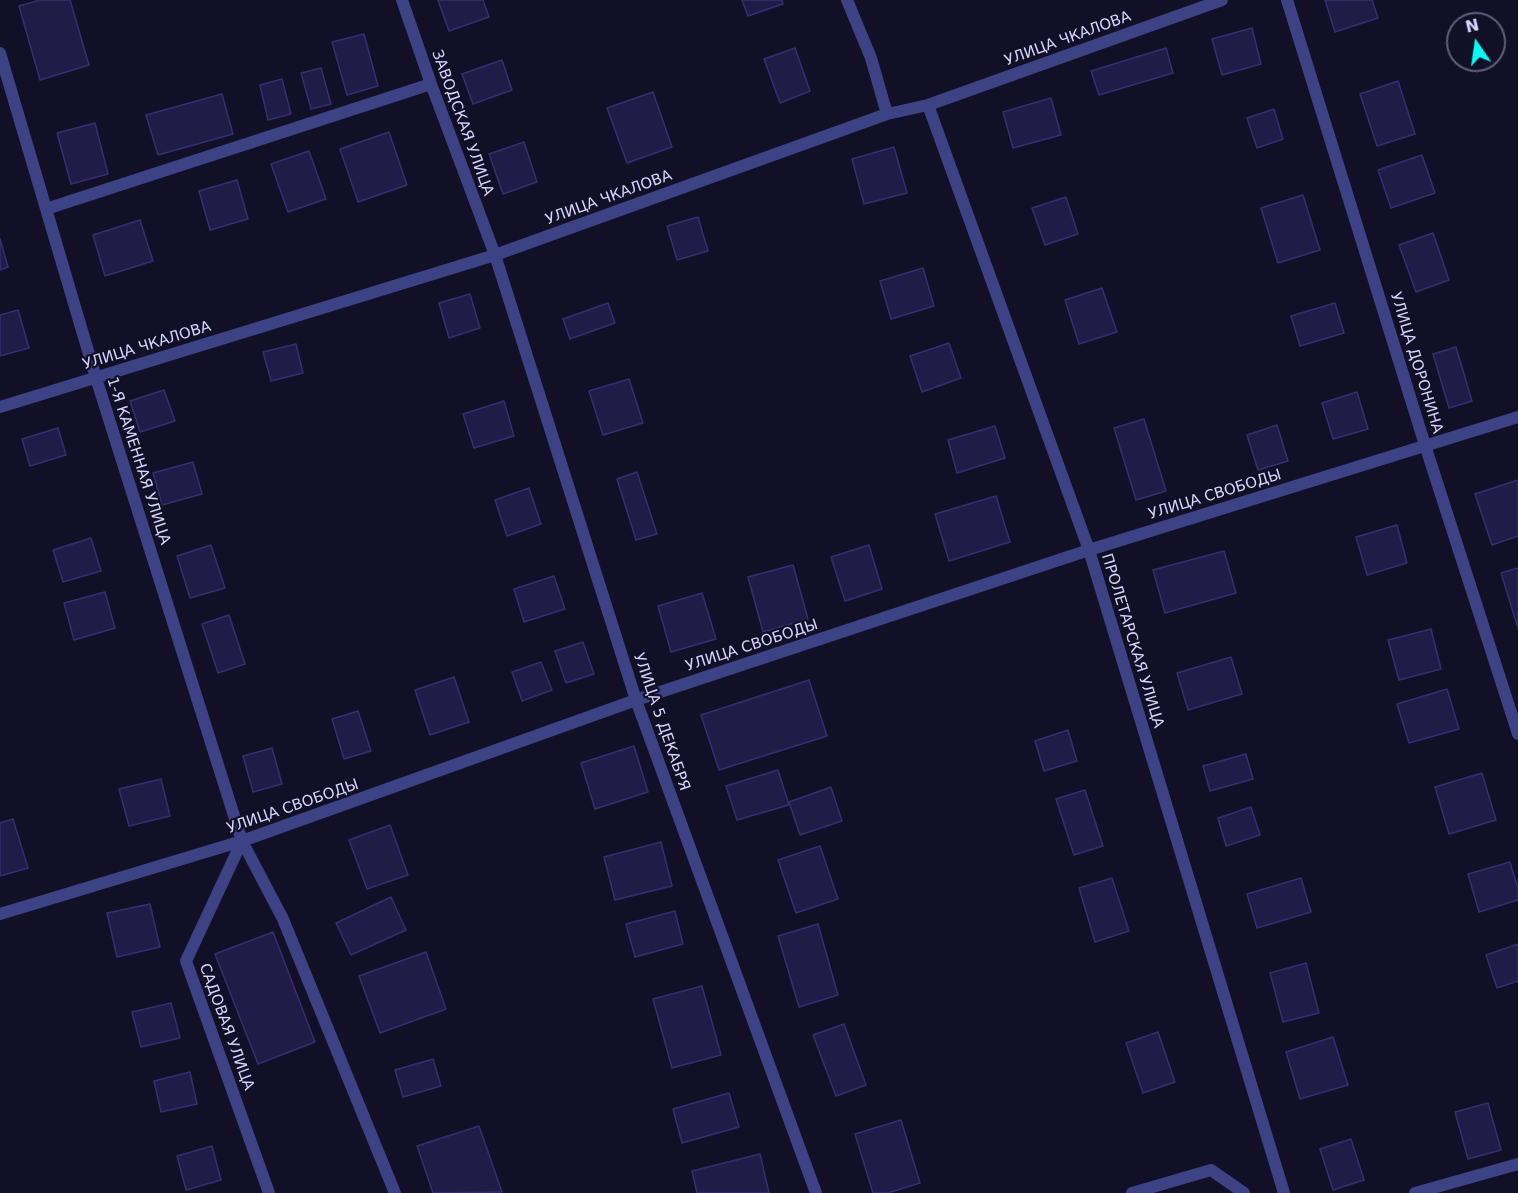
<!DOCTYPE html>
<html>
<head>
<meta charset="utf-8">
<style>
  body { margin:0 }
  #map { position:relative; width:1518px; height:1193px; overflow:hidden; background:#111026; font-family:"DejaVu Sans",sans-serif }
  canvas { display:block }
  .north { position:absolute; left:1446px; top:12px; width:60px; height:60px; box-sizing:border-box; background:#111026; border:2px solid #605f7c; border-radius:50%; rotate:347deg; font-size:16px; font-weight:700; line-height:24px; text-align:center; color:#d6d6fe }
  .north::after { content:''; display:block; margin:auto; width:21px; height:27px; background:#06faf5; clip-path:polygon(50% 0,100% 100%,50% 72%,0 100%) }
</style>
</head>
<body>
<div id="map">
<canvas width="1518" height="1193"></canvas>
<div class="north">N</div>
</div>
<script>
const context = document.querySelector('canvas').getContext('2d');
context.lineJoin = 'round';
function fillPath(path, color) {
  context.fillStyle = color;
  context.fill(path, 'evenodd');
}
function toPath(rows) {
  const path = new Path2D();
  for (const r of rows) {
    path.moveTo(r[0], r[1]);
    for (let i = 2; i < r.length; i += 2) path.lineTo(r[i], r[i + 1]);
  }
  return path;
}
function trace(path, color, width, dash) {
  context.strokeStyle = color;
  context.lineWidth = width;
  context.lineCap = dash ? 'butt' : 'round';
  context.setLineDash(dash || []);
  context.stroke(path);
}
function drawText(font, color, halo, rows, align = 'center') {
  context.font = font + ' "DejaVu Sans",sans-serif';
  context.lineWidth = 4.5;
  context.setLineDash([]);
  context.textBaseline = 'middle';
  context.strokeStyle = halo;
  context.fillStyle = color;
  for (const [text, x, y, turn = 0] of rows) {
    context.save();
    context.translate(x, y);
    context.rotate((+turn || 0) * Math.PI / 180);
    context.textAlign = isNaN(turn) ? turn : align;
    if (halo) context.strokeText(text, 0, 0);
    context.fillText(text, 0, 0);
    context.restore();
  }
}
const building = toPath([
  [40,0,70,0,89,65,40,80,19,6,40,0],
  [438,0,483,0,489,17,449,31,438,0],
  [742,0,782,0,783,4,748,16,742,0],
  [1325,0,1372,0,1378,18,1335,32,1325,0],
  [1252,28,1261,64,1222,75,1212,39,1252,28],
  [364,34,378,86,347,95,332,42,364,34],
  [795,48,810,91,780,103,764,59,795,48],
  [1166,48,1173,73,1099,95,1091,71,1166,48],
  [502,60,512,90,473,104,462,74,502,60],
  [321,68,331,104,311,109,301,73,321,68],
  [282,79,291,114,268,120,260,85,282,79],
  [1398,81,1415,134,1377,146,1360,94,1398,81],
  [653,92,672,147,627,163,607,108,653,92],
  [222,94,233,134,158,155,146,115,222,94],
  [1051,98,1061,135,1013,148,1003,112,1051,98],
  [1274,109,1283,139,1257,148,1247,118,1274,109],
  [95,123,108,174,71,184,57,133,95,123],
  [389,132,407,185,358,202,340,149,389,132],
  [524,142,537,182,503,194,489,154,524,142],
  [894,147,907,193,864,204,852,159,894,147],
  [309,151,326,199,288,212,271,164,309,151],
  [1422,155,1435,193,1391,208,1378,170,1422,155],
  [237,180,248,219,210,230,199,191,237,180],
  [1303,195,1320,250,1278,263,1261,208,1303,195],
  [1066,197,1078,234,1045,245,1032,208,1066,197],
  [698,217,708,251,677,260,667,226,698,217],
  [140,220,153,261,105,276,93,235,140,220],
  [1433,233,1449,280,1416,292,1399,245,1433,233],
  [0,239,8,267,0,270,0,239],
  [923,268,934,306,891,319,880,281,923,268],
  [1102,288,1117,332,1079,344,1065,300,1102,288],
  [470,294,480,328,449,338,439,303,470,294],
  [608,303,615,323,570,339,563,319,608,303],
  [1335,303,1344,333,1300,346,1291,316,1335,303],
  [18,310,29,348,0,356,0,315,18,310],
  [949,343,961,378,922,392,910,356,949,343],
  [296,344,303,373,271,381,263,352,296,344],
  [1456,347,1472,401,1449,408,1433,354,1456,347],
  [629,379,643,423,603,435,589,391,629,379],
  [164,390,175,421,140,432,130,401,164,390],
  [1357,392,1368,429,1333,439,1322,403,1357,392],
  [504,401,514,436,474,448,463,414,504,401],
  [1144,419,1166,491,1136,500,1114,428,1144,419],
  [1277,425,1288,461,1258,470,1247,435,1277,425],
  [995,426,1005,458,957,473,948,440,995,426],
  [58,428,66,455,30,466,22,439,58,428],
  [193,462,202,494,162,505,153,473,193,462],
  [637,472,657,534,636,540,617,479,637,472],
  [1518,480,1518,536,1492,545,1475,494,1518,480],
  [529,488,541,524,507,536,495,500,529,488],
  [996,496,1010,542,949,561,935,514,996,496],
  [1397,525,1407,563,1367,575,1356,537,1397,525],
  [91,538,101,571,63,582,53,550,91,538],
  [211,545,225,588,190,598,177,556,211,545],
  [869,545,882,589,845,601,831,557,869,545],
  [1224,551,1236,593,1165,613,1153,570,1224,551],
  [793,565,808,619,763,632,748,577,793,565],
  [1518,568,1518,628,1501,573,1518,568],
  [554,576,565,609,524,622,514,589,554,576],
  [105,592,115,628,74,640,64,603,105,592],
  [702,593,716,639,671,652,658,606,702,593],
  [229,615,245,664,218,673,202,624,229,615],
  [1431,629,1441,669,1399,680,1388,640,1431,629],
  [583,642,594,674,566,683,555,651,583,642],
  [1231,657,1242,694,1188,710,1177,673,1231,657],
  [541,662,552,690,522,701,512,672,541,662],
  [454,677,469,722,430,735,415,690,454,677],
  [809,680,827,736,719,770,701,715,809,680],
  [1447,689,1459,729,1409,743,1397,704,1447,689],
  [358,711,371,751,344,759,332,719,358,711],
  [1068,730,1077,761,1044,771,1035,741,1068,730],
  [634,746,648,792,595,809,581,763,634,746],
  [272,748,282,784,253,792,243,756,272,748],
  [1246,754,1253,779,1210,791,1203,766,1246,754],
  [778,770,789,805,737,820,726,786,778,770],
  [1482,773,1496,820,1449,834,1435,787,1482,773],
  [161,779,170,816,129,826,119,789,161,779],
  [831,787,842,821,800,835,789,802,831,787],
  [1085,790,1103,846,1074,855,1056,799,1085,790],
  [1251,807,1260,835,1226,846,1218,818,1251,807],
  [13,819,28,868,0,876,0,823,13,819],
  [390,825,408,875,367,889,349,840,390,825],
  [661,842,672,886,615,900,604,857,661,842],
  [820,846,838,899,796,913,778,860,820,846],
  [1510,862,1518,889,1518,900,1479,912,1468,874,1510,862],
  [1112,878,1129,931,1095,942,1079,888,1112,878],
  [1301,878,1311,912,1257,928,1247,894,1301,878],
  [391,897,406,930,351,955,336,923,391,897],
  [150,904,160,947,117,957,107,913,150,904],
  [675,911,683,944,635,957,626,924,675,911],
  [818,924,838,995,799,1007,778,936,818,924],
  [273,932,315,1042,258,1064,215,954,273,932],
  [1518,944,1518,981,1497,988,1486,955,1518,944],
  [426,952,446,1009,380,1033,359,976,426,952],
  [1306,963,1319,1013,1283,1022,1270,973,1306,963],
  [702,986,721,1055,672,1068,653,999,702,986],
  [171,1003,180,1038,141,1047,132,1012,171,1003],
  [844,1024,866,1085,836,1096,813,1035,844,1024],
  [1158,1032,1175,1082,1143,1093,1126,1043,1158,1032],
  [1333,1037,1348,1085,1300,1099,1286,1052,1333,1037],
  [433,1059,441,1086,403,1097,395,1070,433,1059],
  [190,1072,197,1104,161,1112,154,1081,190,1072],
  [729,1093,739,1127,682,1143,673,1109,729,1093],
  [1488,1103,1501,1150,1468,1159,1455,1112,1488,1103],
  [901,1120,920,1183,888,1193,873,1193,855,1134,901,1120],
  [479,1126,502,1192,433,1193,417,1146,479,1126],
  [1351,1139,1364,1180,1333,1190,1320,1149,1351,1139],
  [212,1146,221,1180,186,1190,177,1156,212,1146],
  [760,1154,769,1193,697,1193,692,1171,760,1154]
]);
fillPath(building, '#201c47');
trace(building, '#342f72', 1.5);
trace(toPath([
  [242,841,283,919,395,1193]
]), '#3c4284', 12);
trace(toPath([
  [402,0,431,84,495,255,636,700,816,1193],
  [847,0,871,58,887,114],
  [1287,0,1425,445,1518,734],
  [0,53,96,378,242,841,186,961,269,1193],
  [928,105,1089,550,1284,1193],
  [46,209,431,84],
  [0,407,495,255,887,114,928,105,1222,0],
  [0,914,242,841,636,700,1089,550,1518,417],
  [1132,1193,1211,1170,1244,1193],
  [1415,1193,1518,1164]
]), '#3c4284', 12);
drawText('15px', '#d6d6fe', '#111026', [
  ["УЛИЦА ЧКАЛОВА",1068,39,-20],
  ["ЗАВОДСКАЯ УЛИЦА",462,123,70],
  ["УЛИЦА ЧКАЛОВА",609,198,-20],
  ["УЛИЦА ЧКАЛОВА",147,346,-17],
  ["УЛИЦА ДОРОНИНА",1416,363,73],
  ["1-Я КАМЕННАЯ УЛИЦА",138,461,72],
  ["УЛИЦА СВОБОДЫ",1215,495,-17],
  ["ПРОЛЕТАРСКАЯ УЛИЦА",1132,641,73],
  ["УЛИЦА СВОБОДЫ",752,646,-18],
  ["УЛИЦА 5 ДЕКАБРЯ",661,722,71],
  ["УЛИЦА СВОБОДЫ",293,807,-19],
  ["САДОВАЯ УЛИЦА",226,1027,70]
]);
</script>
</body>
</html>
